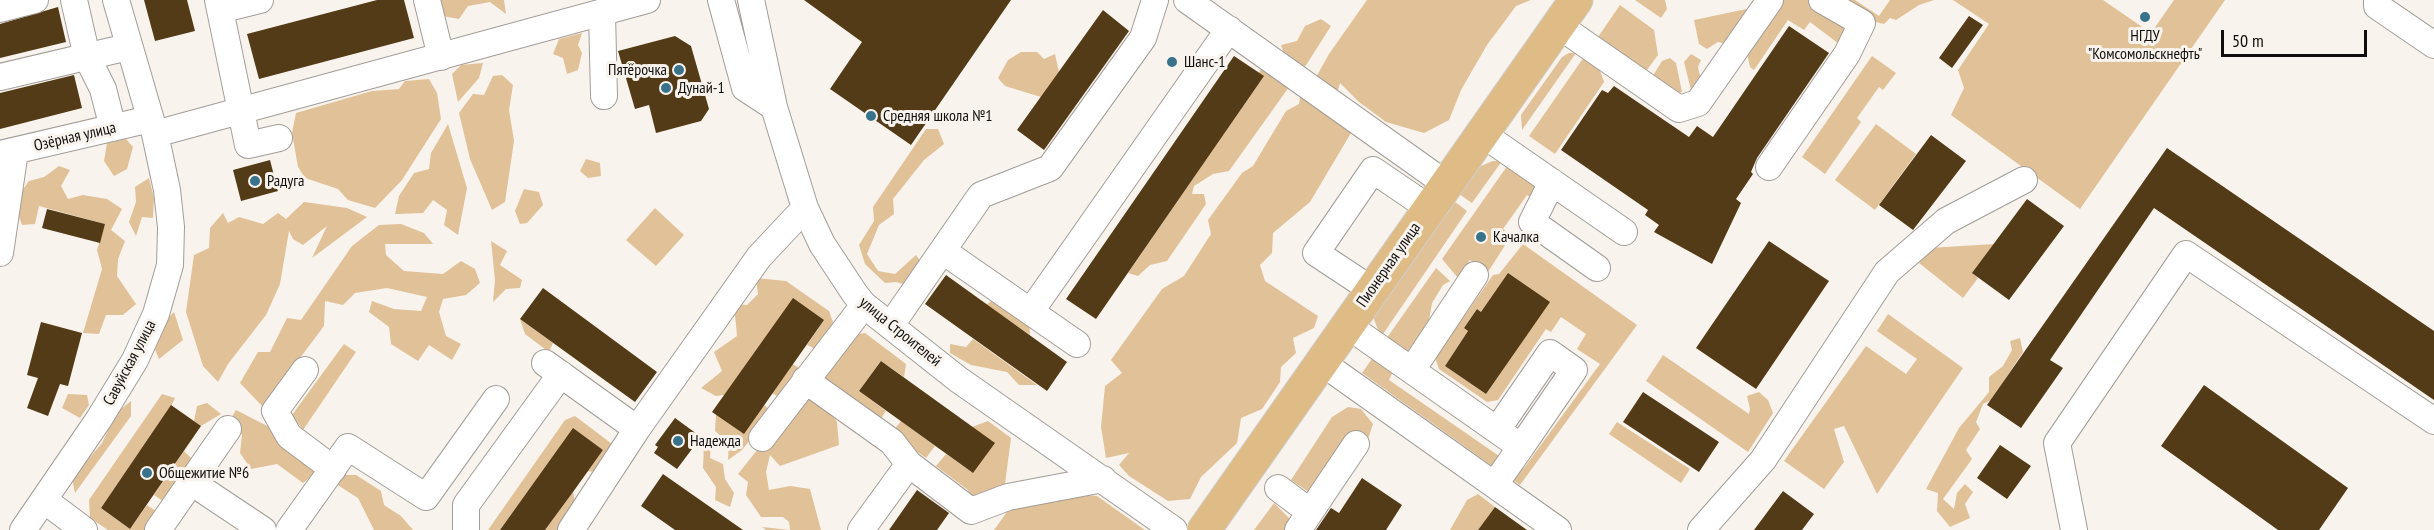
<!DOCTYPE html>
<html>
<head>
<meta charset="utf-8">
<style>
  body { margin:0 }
  #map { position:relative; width:2434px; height:530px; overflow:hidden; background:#f8f3ed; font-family:"PT Sans Narrow",sans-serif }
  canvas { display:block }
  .scale { position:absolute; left:2221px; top:30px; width:146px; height:27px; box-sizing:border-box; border:3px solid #110f0d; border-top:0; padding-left:8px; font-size:18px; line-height:21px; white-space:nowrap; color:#110f0d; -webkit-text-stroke:4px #f8f3ed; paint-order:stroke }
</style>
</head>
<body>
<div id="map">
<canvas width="2434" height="530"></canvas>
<div class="scale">50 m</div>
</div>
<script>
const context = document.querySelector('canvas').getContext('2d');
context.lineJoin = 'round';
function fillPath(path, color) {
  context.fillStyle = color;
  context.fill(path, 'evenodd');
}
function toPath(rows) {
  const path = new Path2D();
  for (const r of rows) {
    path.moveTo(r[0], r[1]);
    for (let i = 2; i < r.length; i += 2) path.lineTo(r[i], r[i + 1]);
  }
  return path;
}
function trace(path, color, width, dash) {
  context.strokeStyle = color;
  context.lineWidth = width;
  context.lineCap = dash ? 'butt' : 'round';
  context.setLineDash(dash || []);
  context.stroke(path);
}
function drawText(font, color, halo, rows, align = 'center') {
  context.font = font + ' "PT Sans Narrow",sans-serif';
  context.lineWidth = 6;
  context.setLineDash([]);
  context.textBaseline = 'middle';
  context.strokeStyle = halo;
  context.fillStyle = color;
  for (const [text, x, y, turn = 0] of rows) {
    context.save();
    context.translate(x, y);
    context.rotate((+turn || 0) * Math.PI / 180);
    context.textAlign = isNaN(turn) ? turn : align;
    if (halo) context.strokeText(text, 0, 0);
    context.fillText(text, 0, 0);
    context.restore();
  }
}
fillPath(toPath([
  [437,0,504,0,506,14,490,2,468,6,459,19,442,16],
  [1367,0,1531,0,1516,6,1487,45,1461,90,1449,120,1424,133,1386,122,1359,102,1340,83,1337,94,1315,79,1329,54],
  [1635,0,1665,0,1667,9,1661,18],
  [1783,0,1808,0,1853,31,1847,50,1810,22,1804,30,1788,20,1754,70,1750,67,1747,53],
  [1836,0,1855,0,1879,16,1890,0,1934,0,1919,5,1896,20,1890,18,1884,24,1872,21],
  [1953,0,2103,0,2151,33,2174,0,2225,0,2080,209,1951,115,1964,88,1958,70,1989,24],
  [1620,5,1654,30,1658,55,1644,74,1596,40],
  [1751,8,1726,44,1718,42,1707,49,1699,44,1694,20],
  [1321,19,1331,26,1303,70,1287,62,1281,45,1297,41,1305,26],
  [582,33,578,45,582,53,578,70,567,74,563,58,553,54,559,39],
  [1021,52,1037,52,1044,59,1055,54,1059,72,1041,97,1005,86,998,78,1008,60],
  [1569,53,1576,53,1522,130,1521,115,1562,57],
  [1691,54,1701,60,1698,67,1701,80,1696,88,1691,90,1684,62],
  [1872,56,1896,73,1883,90,1879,87,1857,118,1861,122,1825,174,1802,157],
  [1584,57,1599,68,1604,82,1555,154,1529,136],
  [1670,58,1676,63,1682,92,1674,94,1651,79,1662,61],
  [483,63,479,78,458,102,452,74,461,65],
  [1263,64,1289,87,1229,171,1213,174,1194,186,1192,194,1204,194,1206,204,1167,261,1150,265,1138,276,1128,273,1263,77,1259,73],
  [502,75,513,85,509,110,514,141,505,202,492,210,470,159,459,113,473,94,484,95,493,76],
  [429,79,437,93,441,119,402,180,375,208,348,200,338,189,305,178,298,167,292,133,296,113,372,91,399,89,405,81],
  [1301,91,1351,133,1310,202,1273,233,1272,253,1260,265,1265,281,1318,316,1314,328,1293,338,1296,353,1281,367,1280,382,1262,409,1241,418,1237,443,1201,477,1190,499,1168,501,1129,476,1119,465,1129,453,1106,458,1101,427,1105,386,1122,373,1111,360,1162,289,1184,276,1211,234,1208,220,1242,173,1253,166,1286,111,1299,104],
  [448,124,467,188,458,235,444,225,447,210,433,200,423,213,395,214,399,196,414,173,429,169,431,153],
  [1876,124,1916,154,1875,210,1835,180],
  [926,129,938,129,944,144,924,160,893,199,894,214,879,225,867,254,878,271,895,274,916,255,924,266,913,287,896,282,885,283,865,264,859,245,874,221,873,207],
  [126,139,133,147,127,169,114,176,104,161,107,143],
  [586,159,600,163,601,176,588,178,580,171],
  [1493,161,1502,161,1472,203,1459,194,1476,168],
  [1510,162,1535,180,1540,191,1534,200,1527,195,1503,229,1511,236,1488,272,1470,260,1458,278,1442,259],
  [59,166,70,170,61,186,68,199,83,195,107,199,122,209,111,230,125,241,118,259,117,276,136,304,123,315,106,315,99,334,83,333,102,269,97,250,105,224,39,206,35,224,22,225,18,214,18,196,29,181,44,177],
  [149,178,154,198,153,218,142,217,136,236,129,222,136,202,135,187],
  [524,189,539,192,543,205,527,223,520,224,515,211],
  [1454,201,1467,211,1381,337,1373,317],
  [304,202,347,208,367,217,312,258,327,226,303,245,293,239,289,231,280,284,266,315,228,364,218,382,203,366,186,312,194,255,209,248,210,228,223,213,228,223,239,217,263,224,278,213,286,219],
  [655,208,684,235,656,266,626,240],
  [401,224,424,233,433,244,385,244,386,255,404,271,443,274,461,261,475,269,480,283,466,295,443,299,439,312,446,336,461,344,452,360,429,345,418,361,391,344,389,327,369,312,372,301,394,309,421,311,427,297,387,288,355,293,343,305,325,301,324,326,263,407,240,383,258,352,270,352,287,318,301,320,352,246,379,225],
  [491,241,507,251,500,265,522,280,520,288,506,289,493,302,495,280],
  [1523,244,1637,325,1520,485,1510,478,1516,469,1524,468,1600,364,1577,349,1586,334,1561,317,1551,332,1546,329,1498,400,1487,402,1439,369,1435,358,1493,275,1499,274],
  [1549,302,1486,394,1445,366,1468,331,1464,328,1477,309,1481,312],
  [1994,244,1973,273,1978,278,1963,298,1919,263,1930,248],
  [1436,268,1450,281,1443,285,1432,303,1429,320,1408,351,1400,354,1384,342],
  [756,278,786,281,829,311,835,328,820,351,807,345,824,320,724,395,716,396,701,388,722,371,714,352,737,336,734,304,747,305,758,294],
  [994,299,1029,319,1030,335,986,305],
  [174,312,183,340,159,359,154,347,165,321],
  [1888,314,1963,368,1877,494,1844,426,1834,429,1844,462,1824,489,1784,461,1866,346,1906,374,1917,359,1877,331],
  [520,319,553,343,549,352,525,334],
  [865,333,906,364,904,377,881,361,859,391,886,411,877,424,815,380,848,336],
  [2020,338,2023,352,1991,400,1983,404,1976,422,1980,429,1966,450,1972,459,1943,499,1954,509,1957,493,1965,484,1973,492,1965,504,1970,518,1950,527,1937,511,1938,493,1926,489,1959,428,1989,392,1989,377,2003,366,2012,350,2010,341],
  [973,339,1037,385,1019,385,1007,372,971,365,950,353,950,344,966,347],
  [344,344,356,352,303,430,292,415],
  [1663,355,1749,414,1750,409,1747,396,1759,392,1768,400,1773,413,1748,452,1646,381],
  [1374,356,1393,372,1389,380,1502,458,1495,468,1362,373],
  [793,364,802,370,782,399,772,393],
  [806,389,823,400,837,422,839,445,780,466,770,455,766,472,769,490,790,486,810,489,821,530,766,530,762,527,790,530,789,522,783,517,761,517,746,495,748,482,738,474],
  [68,394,87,395,89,405,80,418,62,408],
  [162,394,175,398,171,406,101,508,130,529,147,505,160,514,146,530,108,530,90,518,89,500],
  [131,401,131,416,75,493,72,478,102,443,117,412],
  [207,403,221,414,201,426,194,421,197,406],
  [764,405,773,412,742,450,728,460,729,443,715,431,716,414],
  [1348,407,1361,409,1373,424,1368,439,1351,432,1312,490,1307,491,1291,480,1332,417],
  [236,410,275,430,317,472,303,483,277,464,251,469,240,453,242,435,232,417],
  [575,416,616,447,600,473,588,471,603,450,573,429,500,530,488,530,565,420],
  [901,421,935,446,926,458,891,434],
  [988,421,1011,438,1005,484,990,500,971,498,968,490,936,466,946,454,973,473,972,427],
  [1617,422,1690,469,1681,483,1609,434],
  [707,438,711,443,710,458,723,464,725,479,734,493,730,507,715,500,716,487,703,468,704,443],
  [184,451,195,462,166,503,154,495],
  [338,475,356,475,381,491,384,505,401,516,413,530,374,530,358,498,333,482],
  [573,492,576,506,559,530,545,530],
  [1061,493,1097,496,1145,530,994,530,1012,505],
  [1478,494,1495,507,1478,530,1450,530,1467,500],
  [1274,503,1292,521,1285,530,1254,530]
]), '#e1c197');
fillPath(toPath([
  [144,0,187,0,195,31,155,41],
  [377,0,404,0,414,38,259,79,247,34],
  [804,0,1011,0,911,145,830,89,862,42],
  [58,7,66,42,0,58,0,24],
  [1103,10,1129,31,1044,150,1017,130],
  [1969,16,1983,25,1952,68,1939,58],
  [1789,26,1829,53,1757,158,1751,172,1753,174,1736,199,1741,203,1712,264,1654,232,1659,225,1645,215,1648,210,1561,150,1602,90,1608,93,1614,86,1689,137,1697,126,1713,137],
  [675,36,691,46,709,109,701,121,656,133,649,105,635,109,618,51],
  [1234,56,1264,76,1096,319,1066,299],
  [74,75,82,108,0,129,0,93],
  [1931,135,1966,161,1913,230,1879,205],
  [2167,148,2434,331,2434,400,2154,208,2050,360,2063,368,2021,428,1987,405],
  [270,160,278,191,241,201,233,170],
  [2027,199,2064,226,2009,300,1972,273],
  [47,209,105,224,100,243,42,228],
  [1769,241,1829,281,1756,389,1696,348],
  [1508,273,1550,302,1486,394,1445,366,1468,331,1464,328,1477,309,1481,312],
  [946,275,1067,362,1047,391,925,304],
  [543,288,657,372,635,402,520,319],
  [793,298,824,320,744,434,712,412],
  [41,322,82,333,68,386,60,384,48,416,27,408,38,378,27,375],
  [881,361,995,443,973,473,859,391],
  [2204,385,2348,488,2319,530,2278,530,2161,446],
  [1643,392,1719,442,1699,472,1623,422],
  [171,405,201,426,130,529,101,508],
  [675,418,701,437,677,469,654,453,658,447,655,445],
  [573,428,603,450,573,492,545,530,500,530],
  [2000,445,2031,466,2007,499,1977,478],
  [663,474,743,530,675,530,641,506],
  [1362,478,1402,505,1386,530,1316,530,1331,508,1339,513],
  [917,490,949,513,937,530,889,530],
  [1783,491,1814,514,1802,530,1754,530],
  [1495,507,1527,530,1478,530]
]), '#543b18');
const minor = toPath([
  [74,0,87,57,103,89,113,128],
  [218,0,248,145,279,138],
  [427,0,441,57],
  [721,0,745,88,774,107],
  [751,0,774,107,805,208,822,244,855,294,864,305,959,380,1174,530],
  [1187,0,1446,184],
  [2377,0,2377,6,2434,45],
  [0,9,35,0],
  [220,10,260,0],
  [602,13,604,96],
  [1558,25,1679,109,1698,103,1770,0],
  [0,77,128,47],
  [1481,133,1624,232],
  [155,134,647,0],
  [0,154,150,119],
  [1769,167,1847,54,1862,23,1822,0],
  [1552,182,1532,222,1597,268],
  [943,251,1077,344],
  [0,253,15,151],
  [1372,290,1316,253,1373,170,1429,208],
  [1031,311,1229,29],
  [891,325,981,195,1050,168,1143,38,1155,0],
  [1347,325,1521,447,1495,484],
  [1321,362,1558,530],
  [545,363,637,429],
  [305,370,275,411,289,436,333,469],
  [1412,370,1475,275],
  [805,380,892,442,909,464,971,511,1008,497,1103,479],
  [1497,430,1550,353,1574,370,1521,447],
  [762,438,864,305],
  [191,482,263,530],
  [1278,488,1310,512],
  [44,500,84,530],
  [23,530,99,419,135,360,156,314,170,265,171,227,167,190,155,134,116,0],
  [158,530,228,429],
  [289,530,348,447,426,497,496,399],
  [466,530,466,505,561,374],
  [571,530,637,429,759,257,805,208],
  [861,530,909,464],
  [1298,530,1356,444],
  [1701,530,1763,460,1887,272,1946,221,2024,180],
  [2074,530,2057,443,2186,254,2434,421]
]);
const major = toPath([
  [1204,530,1576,0]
]);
trace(minor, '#a29d98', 28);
trace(major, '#cfcfcf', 35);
trace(minor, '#fff', 26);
trace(major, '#dfbb86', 33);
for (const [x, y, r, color] of [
  [2145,17,6,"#38728b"],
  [1172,62,6,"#38728b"],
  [679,70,6,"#38728b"],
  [666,88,6,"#38728b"],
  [871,116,6,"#38728b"],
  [255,181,6,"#38728b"],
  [1481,237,6,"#38728b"],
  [678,441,6,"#38728b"],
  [147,473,6,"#38728b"]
]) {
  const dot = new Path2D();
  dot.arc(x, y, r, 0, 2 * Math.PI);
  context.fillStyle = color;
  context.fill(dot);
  trace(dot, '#f8f3ed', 2);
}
drawText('16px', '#110f0d', '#f8f3ed', [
  ["НГДУ",2145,36,"center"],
  ["\"Комсомольскнефть\"",2145,54,"center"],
  ["Шанс-1",1184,62],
  ["Пятёрочка",667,70,"right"],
  ["Дунай-1",678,88],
  ["Средняя школа №1",883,116],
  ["Радуга",267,181],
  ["Качалка",1493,237],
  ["Надежда",690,441],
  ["Общежитие №6",159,473]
], 'left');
drawText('16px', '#110f0d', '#f8f3ed', [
  ["Озёрная улица",75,137,-13],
  ["Пионерная улица",1389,265,-55],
  ["улица Строителей",900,332,39],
  ["Савуйская улица",130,363,-62]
]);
</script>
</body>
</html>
